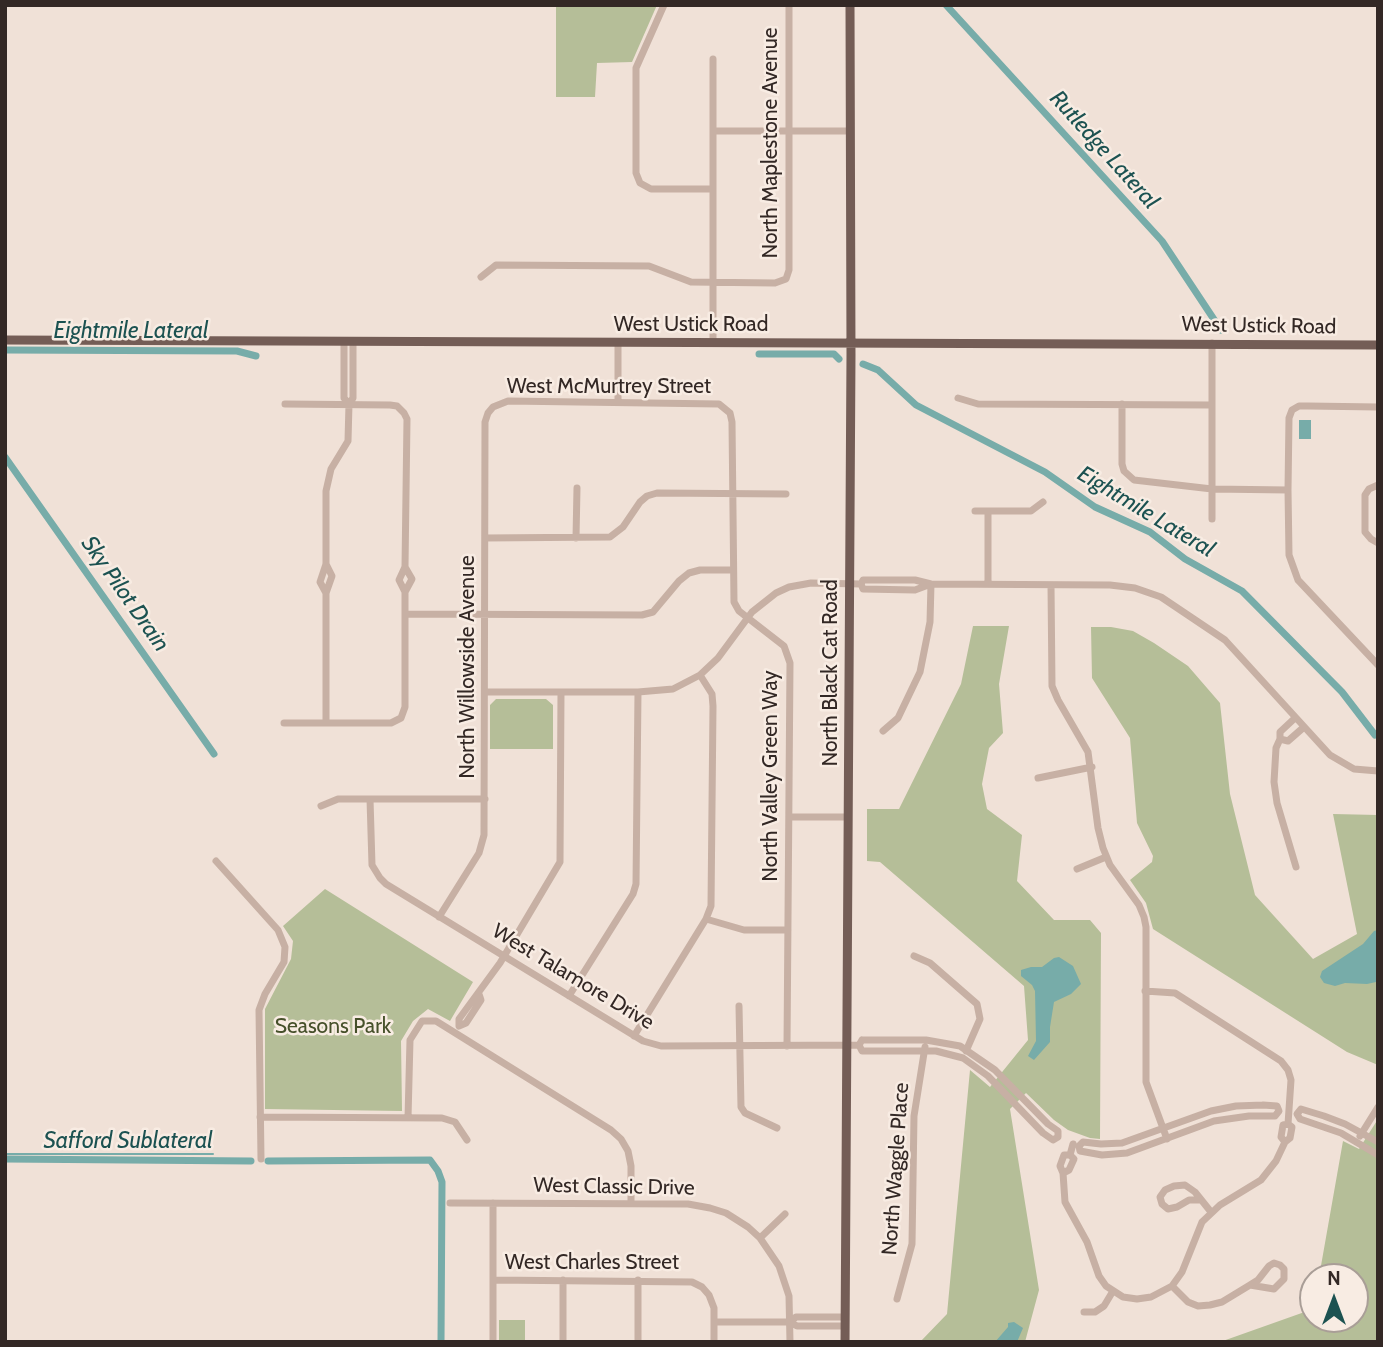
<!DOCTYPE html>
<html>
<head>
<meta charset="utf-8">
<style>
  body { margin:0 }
  #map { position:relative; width:1383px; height:1347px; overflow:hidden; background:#f0e1d7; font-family:Cabin,sans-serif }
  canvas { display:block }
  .frame { position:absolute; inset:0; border:7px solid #332825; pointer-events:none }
  .north { position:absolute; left:1299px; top:1263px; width:70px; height:70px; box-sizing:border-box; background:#f8ece3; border:2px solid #a99e97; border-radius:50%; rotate:0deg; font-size:19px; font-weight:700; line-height:28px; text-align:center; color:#332825 }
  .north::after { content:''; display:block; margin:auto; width:24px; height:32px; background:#1c5251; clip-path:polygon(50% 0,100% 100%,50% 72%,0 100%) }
</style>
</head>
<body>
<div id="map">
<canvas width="1383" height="1347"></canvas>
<div class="frame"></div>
<div class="north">N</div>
</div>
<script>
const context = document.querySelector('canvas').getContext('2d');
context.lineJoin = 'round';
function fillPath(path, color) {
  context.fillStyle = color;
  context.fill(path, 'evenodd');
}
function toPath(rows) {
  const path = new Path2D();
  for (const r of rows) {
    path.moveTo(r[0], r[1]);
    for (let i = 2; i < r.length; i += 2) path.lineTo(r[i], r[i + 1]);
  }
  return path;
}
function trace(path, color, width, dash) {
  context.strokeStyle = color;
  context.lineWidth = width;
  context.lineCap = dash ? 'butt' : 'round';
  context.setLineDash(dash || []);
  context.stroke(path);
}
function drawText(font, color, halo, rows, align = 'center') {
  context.font = font + ' Cabin,sans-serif';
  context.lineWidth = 5;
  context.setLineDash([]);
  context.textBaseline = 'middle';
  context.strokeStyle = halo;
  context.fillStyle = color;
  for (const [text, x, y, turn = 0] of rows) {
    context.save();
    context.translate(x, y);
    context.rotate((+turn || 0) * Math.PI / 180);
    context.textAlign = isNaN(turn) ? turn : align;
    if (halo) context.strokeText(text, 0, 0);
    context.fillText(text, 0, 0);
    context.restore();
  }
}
fillPath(toPath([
  [556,5,657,5,632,62,597,63,595,97,556,97],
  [973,626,1009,626,999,684,1003,733,989,748,982,784,987,809,1022,835,1017,881,1054,920,1090,920,1101,933,1100,1139,1090,1138,1068,1130,1054,1120,1026,1093,1010,1109,1039,1290,1025,1342,920,1342,947,1314,970,1070,990,1087,1028,1040,1024,986,880,862,867,861,867,809,899,809,961,684],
  [1091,627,1111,627,1133,631,1154,643,1188,666,1220,703,1230,794,1255,895,1313,959,1357,934,1333,814,1378,815,1378,1065,1347,1052,1153,929,1146,903,1130,880,1152,862,1153,856,1137,823,1130,738,1092,678],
  [496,699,546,699,553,705,553,749,490,749,490,705],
  [325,889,473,982,450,1021,428,1009,413,1021,401,1041,402,1111,265,1109,265,1009,291,959,293,941,283,926],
  [1378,1119,1378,1342,1220,1342,1313,1309,1313,1319,1355,1319,1355,1277,1319,1277,1343,1141,1359,1149],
  [499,1320,525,1320,525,1342,499,1342]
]), '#b5be98');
fillPath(toPath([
  [1299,420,1311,420,1311,439,1299,439],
  [1378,930,1378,986,1376,982,1367,984,1345,983,1335,986,1324,983,1320,977,1322,971,1363,944,1374,931],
  [1059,957,1073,966,1081,984,1071,994,1054,1002,1050,1027,1050,1042,1034,1060,1028,1056,1036,1041,1035,991,1032,985,1021,976,1021,970,1031,967,1042,967,1054,958],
  [1014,1322,1023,1328,1017,1342,995,1342,1008,1327,1008,1323]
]), '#77aca9');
trace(toPath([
  [5,1154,213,1154]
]), '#77aca9', 2);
trace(toPath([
  [946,5,1162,241,1221,330],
  [5,350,237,351,256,356],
  [759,354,834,354,839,359],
  [863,364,878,370,916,405,1045,472,1095,507,1150,532,1185,559,1242,591,1342,692,1375,735],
  [5,457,214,754],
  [5,1159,251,1161],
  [268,1161,430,1160,438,1171,442,1182,441,1342]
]), '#77aca9', 7);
trace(toPath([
  [664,5,636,68,636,173,640,183,651,189,713,189],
  [713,59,713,343],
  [713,131,850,131],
  [481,277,496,265,649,266,691,282,775,283,786,279,789,270,789,5],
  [344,342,344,398,349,404,353,398,353,342],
  [1212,343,1212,519],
  [958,398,978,404,1212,405],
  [618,401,618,343],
  [285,404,390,405,397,406,404,413,407,419,405,567,399,580,405,592],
  [1122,404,1122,464,1124,471,1134,480,1212,489,1288,490],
  [1378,407,1308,406,1299,406,1292,410,1289,418,1288,490,1289,555,1298,580,1378,665],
  [1378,485,1369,489,1365,495,1365,532,1371,539,1378,543],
  [975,511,1031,511,1043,502],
  [988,511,988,584],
  [485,538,610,537,623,527,640,502,647,496,657,493,786,494],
  [576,538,577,488],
  [931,584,915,590,863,589,861,584,863,580,915,580,931,584,1110,585,1135,588,1161,597,1225,640,1330,755,1354,769,1378,771],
  [1051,585,1052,686,1058,700,1088,752,1098,828,1103,848,1110,865,1139,905,1144,917,1146,927,1146,1082,1167,1139],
  [326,593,320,582,326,564,326,491,331,469,348,441,349,404],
  [405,614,642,615,653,612,679,581,689,573,700,570,732,570],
  [485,692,638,692,673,689,700,675,718,658,752,612,776,593,789,587,811,583,861,584],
  [1295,718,1280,732,1280,739,1288,741,1304,727],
  [284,723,391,723,401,718,405,707,405,592,412,579,405,567],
  [326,723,326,593,332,576,326,564],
  [883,731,898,718,920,672,930,622,931,584],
  [1280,739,1276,748,1274,782,1277,803,1296,867],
  [1038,778,1092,767],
  [370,799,372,865,380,878,386,884,643,1041,661,1046,859,1045],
  [321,806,338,799,485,799],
  [789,817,848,817],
  [216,861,278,930,285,947,284,962,265,994,259,1010,261,1159],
  [1077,869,1106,857],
  [439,917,479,853,484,835,485,422,488,413,493,407,508,401,719,404,730,413,732,422,734,602,739,611,784,646,790,663,787,1046],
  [706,919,744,930,788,930],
  [914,956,930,963,977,1004,980,1019,966,1051],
  [1145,991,1175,993,1281,1061,1288,1070,1291,1080,1288,1124,1292,1127,1290,1138,1285,1142,1281,1137,1283,1125,1288,1124],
  [479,994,481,1000,466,1023,459,1026,459,1019,500,963,560,862,561,692],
  [569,996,633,894,636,884,638,692],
  [739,1006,741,1107,745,1113,777,1128],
  [634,1036,706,919,711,906,713,706,712,694,700,675],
  [862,1040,926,1040,960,1046,995,1070,1048,1124,1058,1131,1058,1137,1053,1140,1043,1133,988,1076,963,1058,936,1051,862,1051,859,1045,862,1040],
  [1263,1105,1277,1106,1279,1111,1275,1116,1249,1116,1214,1121,1127,1153,1102,1155,1080,1151,1079,1146,1083,1142,1101,1144,1122,1143,1211,1111,1236,1106,1263,1105],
  [260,1117,442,1118,455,1122,467,1140],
  [408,1118,410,1040,422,1021,436,1021,611,1130,621,1139,628,1151,631,1166,631,1204],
  [1360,1136,1378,1107],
  [1378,1142,1345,1124,1324,1116,1301,1109,1297,1114,1300,1119,1341,1133,1378,1155],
  [1070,1155,1064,1155,1060,1166,1063,1173,1069,1170,1074,1159,1070,1155,1073,1144],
  [1063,1173,1065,1202,1087,1242,1099,1276,1106,1286,1123,1297,1137,1299,1151,1297,1172,1286,1182,1272,1202,1222,1220,1205,1261,1180,1276,1161,1285,1142],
  [1201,1200,1189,1200,1177,1207,1168,1209,1162,1204,1160,1197,1165,1190,1174,1186,1185,1185,1195,1192,1211,1212],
  [450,1203,688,1204,710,1208,726,1213,748,1227,760,1238,779,1266,789,1296,790,1342],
  [760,1238,785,1214],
  [493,1280,692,1282,702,1287,709,1295,714,1308,714,1342],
  [563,1280,563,1342],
  [1172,1286,1188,1302,1198,1306,1210,1305,1222,1302,1250,1285,1274,1289,1284,1279,1284,1269,1280,1265,1274,1263,1269,1266,1258,1280,1250,1285],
  [897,1299,912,1244,914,1116,925,1047],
  [1084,1312,1095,1312,1104,1306,1113,1291],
  [714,1322,790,1322,797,1326,845,1326],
  [790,1322,796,1317,845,1317],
  [493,1342,493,1203],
  [638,1342,638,1280]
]), '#c7b0a4', 7);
trace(toPath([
  [5,340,1378,345],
  [845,1342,851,354,850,5]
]), '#745d56', 9);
drawText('21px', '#332825', '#f8ece3', [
  ["North Maplestone Avenue",771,143,-90],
  ["West Ustick Road",691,325],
  ["West Ustick Road",1259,326,1],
  ["West McMurtrey Street",609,387],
  ["North Willowside Avenue",468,667,-90],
  ["North Black Cat Road",831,673,-90],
  ["North Valley Green Way",771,776,-90],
  ["West Talamore Drive",573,977,31],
  ["North Waggle Place",896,1169,-86],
  ["West Classic Drive",614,1187,1],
  ["West Charles Street",592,1263]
]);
drawText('21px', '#46502a', '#f8ece3', [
  ["Seasons Park",333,1027]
]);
drawText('italic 23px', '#1c5251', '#f8ece3', [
  ["Rutledge Lateral",1104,150,48],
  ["Eightmile Lateral",131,331],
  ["Eightmile Lateral",1146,512,31],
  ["Sky Pilot Drain",125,594,55],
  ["Safford Sublateral",128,1141]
]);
</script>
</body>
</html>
